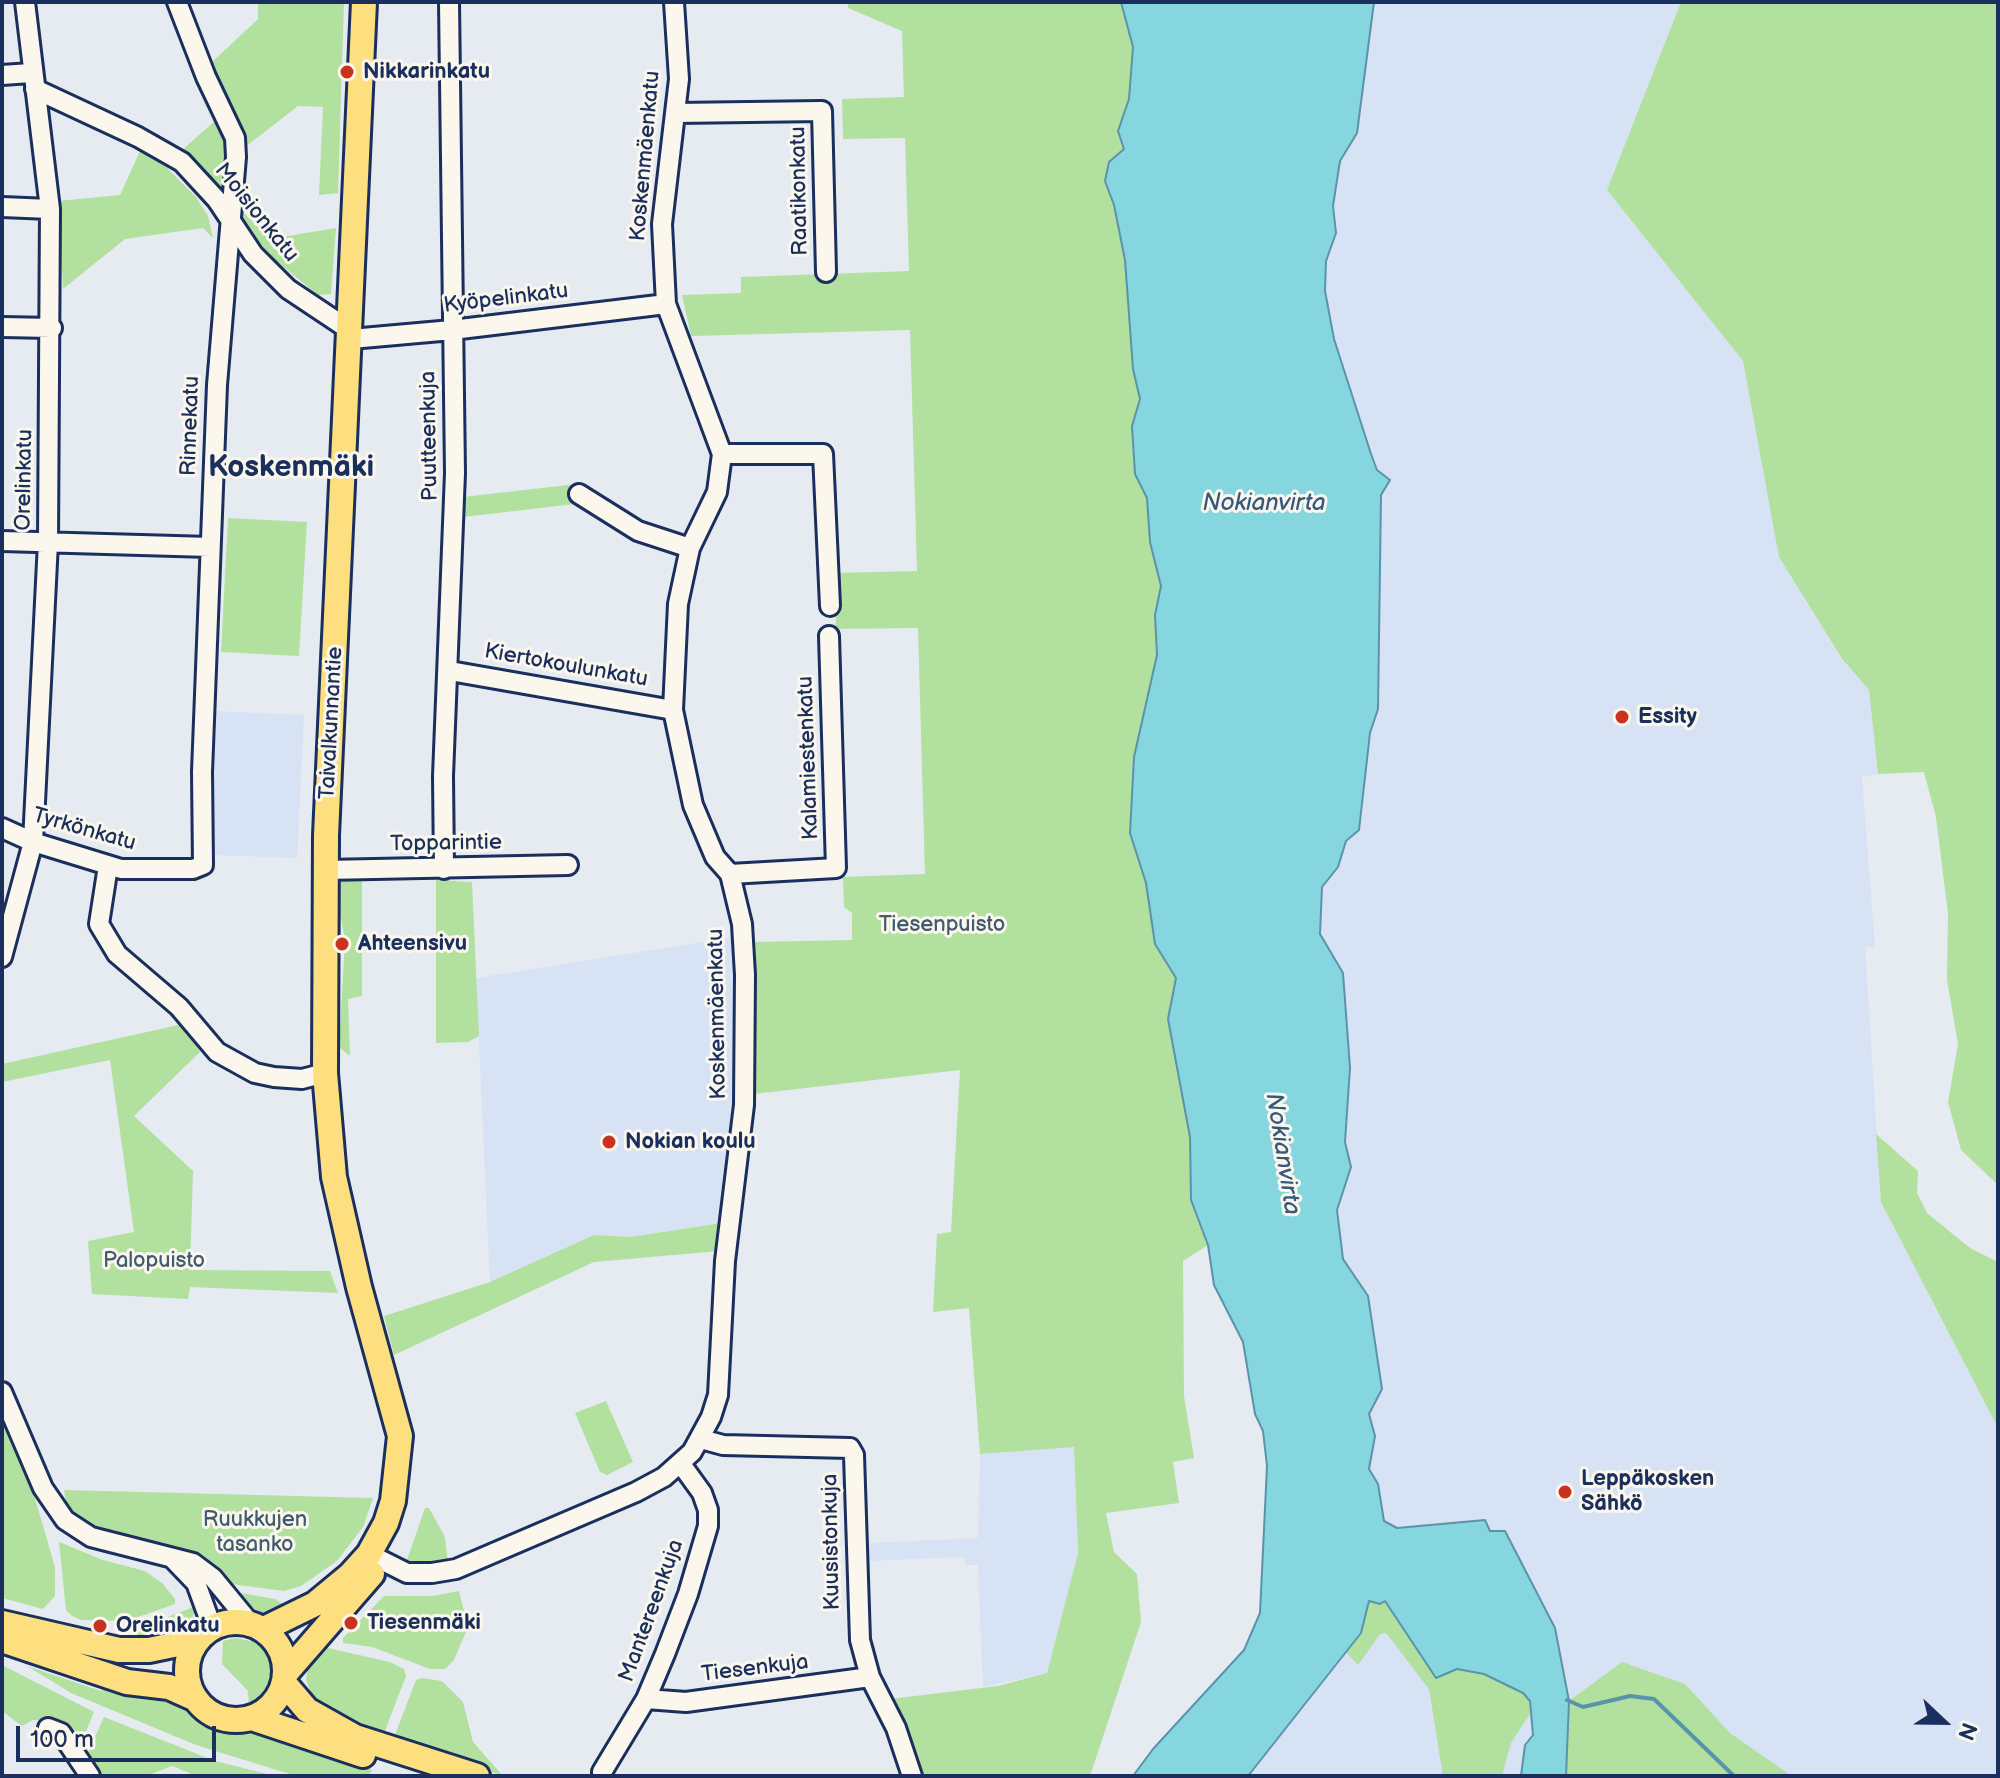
<!DOCTYPE html>
<html>
<head>
<meta charset="utf-8">
<style>
  body { margin:0 }
  #map { position:relative; width:2000px; height:1778px; overflow:hidden; background:#e6ebf1; font-family:"Balsamiq Sans",sans-serif }
  canvas { display:block }
  .frame { position:absolute; inset:0; border:4px solid #1b2f5e; pointer-events:none }
  .north { position:absolute; left:1904px; top:1682px; width:80px; height:80px; -webkit-text-stroke:6px #fbf7ec; paint-order:stroke; rotate:112deg; font-size:22px; font-weight:700; line-height:32px; text-align:center; color:#1b2f5e }
  .north::after { content:''; display:block; margin:auto; width:28px; height:36px; background:#1b2f5e; clip-path:polygon(50% 0,100% 100%,50% 72%,0 100%) }
  .scale { position:absolute; left:16px; top:1726px; width:200px; height:36px; box-sizing:border-box; border:4px solid #1b2f5e; border-top:0; padding-left:10px; font-size:24px; line-height:28px; white-space:nowrap; color:#1b2f5e; -webkit-text-stroke:6px #fbf7ec; paint-order:stroke }
</style>
</head>
<body>
<div id="map">
<canvas width="2000" height="1778"></canvas>
<div class="frame"></div>
<div class="north">N</div>
<div class="scale">100 m</div>
</div>
<script>
const context = document.querySelector('canvas').getContext('2d');
context.lineJoin = 'round';
function fillPath(path, color) {
  context.fillStyle = color;
  context.fill(path, 'evenodd');
}
function toPath(rows) {
  const path = new Path2D();
  for (const r of rows) {
    if (r.length === 3) {
      path.moveTo(r[0] + r[2], r[1]);
      path.arc(r[0], r[1], r[2], 0, 2 * Math.PI);
      continue;
    }
    path.moveTo(r[0], r[1]);
    for (let i = 2; i < r.length; i += 2) path.lineTo(r[i], r[i + 1]);
  }
  return path;
}
function trace(path, color, width, dash) {
  context.strokeStyle = color;
  context.lineWidth = width;
  context.lineCap = dash ? 'butt' : 'round';
  context.setLineDash(dash || []);
  context.stroke(path);
}
function drawText(font, color, halo, rows, align = 'center') {
  context.font = font + ' "Balsamiq Sans",sans-serif';
  context.lineWidth = 6;
  context.setLineDash([]);
  context.textBaseline = 'middle';
  context.strokeStyle = halo;
  context.fillStyle = color;
  for (const [text, x, y, turn = 0] of rows) {
    context.save();
    context.translate(x, y);
    context.rotate((+turn || 0) * Math.PI / 180);
    context.textAlign = isNaN(turn) ? turn : align;
    if (halo) context.strokeText(text, 0, 0);
    context.fillText(text, 0, 0);
    context.restore();
  }
}
fillPath(toPath([
  [1374,2,1681,2,1607,190,1743,361,1779,557,1841,659,1869,690,1878,774,1862,777,1875,947,1865,947,1881,1202,1998,1428,1998,1776,1792,1776,1730,1733,1685,1684,1623,1663,1569,1701,1555,1628,1485,1520,1397,1528,1384,1521,1378,1484,1369,1469,1375,1436,1369,1414,1382,1389,1368,1296,1343,1259,1337,1210,1351,1167,1344,1142,1350,1068,1343,973,1320,934,1322,887,1338,867,1378,709,1381,494,1390,480,1377,470,1371,454,1334,339,1325,291,1326,261,1336,233,1333,206,1340,161,1357,133],
  [216,711,304,715,297,858,212,855],
  [734,937,737,1105,722,1223,630,1237,594,1235,490,1282,476,978],
  [1074,1446,1078,1553,1047,1673,983,1687,978,1565,965,1565,964,1557,867,1561,868,1543,978,1538,980,1454],
  [1369,1601,1457,1669,1530,1701,1533,1735,1525,1745,1521,1776,1248,1776,1361,1634]
]), '#d7e2f4');
fillPath(toPath([
  [258,2,344,2,338,193,319,195,323,107,298,106,244,148,211,63,258,19],
  [848,2,1121,2,1133,47,1129,99,1118,131,1125,149,1105,181,1114,205,1125,260,1133,369,1140,399,1132,426,1135,474,1147,498,1150,542,1161,586,1155,615,1157,655,1130,833,1146,883,1155,944,1176,978,1168,1019,1190,1137,1191,1200,1208,1245,1183,1261,1184,1396,1194,1458,1173,1462,1179,1503,1106,1513,1114,1552,1137,1574,1141,1622,1090,1776,922,1776,890,1699,998,1686,1047,1673,1078,1553,1074,1447,980,1454,969,1308,933,1312,937,1234,951,1232,960,1070,754,1094,751,942,852,940,852,913,844,907,843,877,925,874,918,628,836,629,834,573,917,571,910,330,691,336,682,295,741,293,741,277,909,271,905,138,843,139,842,99,904,97,902,31,848,8],
  [1681,2,1998,2,1998,1185,1961,1150,1948,1102,1958,1044,1947,980,1948,913,1936,817,1924,772,1878,774,1869,690,1842,659,1779,557,1743,361,1607,190],
  [217,119,228,148,228,190,223,195,180,152],
  [140,151,163,164,196,197,208,216,213,238,203,228,125,239,63,289,58,201,120,195],
  [240,209,270,239,336,228,331,294,318,295,274,259,240,220],
  [577,484,575,504,463,517,463,497],
  [228,518,307,522,299,656,221,652],
  [341,880,362,880,362,996,348,999,350,1056,339,1047,345,940,340,913],
  [436,880,472,882,479,1036,468,1042,436,1043],
  [183,1024,200,1052,134,1116,193,1171,190,1270,330,1271,338,1293,190,1287,188,1299,92,1294,88,1241,134,1232,110,1060,2,1082,2,1064],
  [1876,1134,1918,1171,1917,1193,1927,1213,1970,1248,1998,1262,1998,1428,1881,1202],
  [722,1223,719,1251,594,1262,394,1355,384,1316,490,1282,594,1235,630,1237],
  [606,1401,633,1462,607,1475,600,1472,575,1413],
  [2,1418,34,1495,55,1567,55,1596,43,1609,2,1598],
  [64,1490,373,1498,363,1527,337,1561,301,1586,284,1591,231,1584,203,1558,186,1549,96,1528,67,1508],
  [425,1508,429,1508,445,1537,448,1564,408,1564,407,1560],
  [59,1542,103,1560,145,1571,162,1583,175,1599,175,1604,127,1621,81,1620,72,1616,66,1610],
  [459,1591,468,1627,454,1660,445,1669,430,1669,372,1647,343,1643,343,1638,384,1596,432,1596],
  [235,1592,275,1599,288,1608,269,1615,259,1613],
  [1385,1600,1436,1678,1457,1669,1484,1674,1523,1693,1530,1701,1531,1712,1511,1743,1502,1776,1443,1776,1429,1689,1386,1633,1380,1634,1358,1665,1346,1652,1361,1633,1369,1601],
  [196,1606,190,1626,181,1633,153,1638,137,1636,137,1629],
  [235,1638,256,1642,273,1663,274,1675,267,1692,249,1706,248,1691,222,1664,223,1641],
  [319,1646,390,1662,404,1669,406,1676,383,1736,352,1726,314,1701,306,1680,308,1666],
  [1622,1662,1685,1684,1730,1733,1792,1776,1566,1776,1569,1701],
  [2,1665,94,1712,79,1748,67,1726,59,1720,33,1720,22,1726,2,1711],
  [27,1666,101,1691,106,1687,163,1696,224,1732,272,1732,292,1737,372,1770,369,1776,296,1776,196,1745,71,1693],
  [422,1678,442,1681,463,1702,473,1742,503,1776,393,1740,416,1680],
  [104,1717,215,1761,275,1776,197,1776,172,1766,146,1776,96,1776,86,1757]
]), '#b2e09f');
const water = toPath([
  [1121,2,1374,2,1357,133,1340,161,1333,206,1336,233,1326,261,1325,291,1334,339,1371,454,1377,470,1390,480,1381,495,1378,709,1370,733,1359,830,1346,841,1338,867,1322,887,1320,934,1343,973,1350,1068,1345,1142,1351,1167,1337,1210,1343,1259,1368,1296,1382,1389,1369,1414,1375,1436,1369,1469,1378,1484,1384,1521,1397,1528,1485,1520,1490,1531,1505,1531,1555,1628,1569,1701,1566,1776,1521,1776,1525,1745,1533,1735,1530,1701,1523,1693,1484,1674,1457,1669,1436,1678,1385,1601,1380,1604,1369,1601,1361,1633,1248,1776,1133,1776,1153,1749,1244,1650,1260,1613,1267,1466,1263,1431,1255,1414,1243,1342,1214,1285,1208,1245,1191,1200,1190,1137,1168,1019,1176,978,1155,944,1146,883,1130,833,1134,757,1157,655,1155,615,1161,586,1150,542,1147,498,1135,474,1132,426,1140,399,1133,369,1125,260,1114,205,1105,181,1109,162,1124,149,1118,131,1129,99,1133,47,1121,2]
]);
fillPath(water, '#85d6df');
trace(water, '#5b93ab', 2);
trace(toPath([
  [1567,1700,1583,1707,1630,1696,1654,1699,1734,1776]
]), '#5b93ab', 4);
const minor = toPath([
  [2,75,31,73],
  [35,89,138,137,182,162,217,200,253,254,288,289,351,331],
  [676,113,822,111,826,272],
  [2,207,50,209],
  [2,327,52,328],
  [351,339,452,330,666,304],
  [722,454,823,454,830,606],
  [579,494,638,531,690,548],
  [2,541,210,547],
  [450,671,673,710],
  [2,828,33,842,121,869,193,869,203,865,202,772,217,385,236,157,235,138,206,77,177,2],
  [108,866,99,924,117,954,179,1007,217,1052,255,1073,274,1077,302,1079,325,1073],
  [444,869,443,776,455,473,449,2],
  [326,870,568,865],
  [730,874,836,868,829,636],
  [2,957,33,842,48,542,50,209,25,2],
  [2,1392,43,1488,65,1520,91,1537,193,1563,213,1578,250,1623],
  [701,1439,723,1445,850,1448,854,1455,860,1640,870,1677,896,1728,912,1776],
  [369,1554,407,1573,432,1573,456,1569,636,1492,664,1477,692,1452,711,1417,718,1395,725,1261,744,1105,745,975,742,924,730,874,715,857,693,805,673,710,678,604,690,548,717,492,722,454,666,304,662,224,679,79,674,2],
  [173,1559,196,1583,212,1627],
  [646,1699,686,1702,870,1677],
  [48,1728,61,1733,90,1776],
  [602,1772,646,1699,665,1654,688,1594,708,1526,708,1510,702,1493,681,1464]
]);
const major = toPath([
  [236,1671,49],
  [2,1623,119,1650,149,1650,197,1640],
  [264,1629,315,1604,350,1575,369,1554,386,1523,393,1501,400,1436,359,1287,334,1177,325,1073,326,835,364,2],
  [2,1640,127,1682,169,1687,196,1699],
  [286,1673,372,1574],
  [284,1683,307,1710,355,1737,477,1776],
  [252,1718,363,1755]
]);
trace(minor, '#1b2f5e', 24);
trace(major, '#1b2f5e', 30);
trace(minor, '#fbf7ec', 18);
trace(major, '#fddf80', 24);
for (const [x, y, r, color] of [
  [347,72,8,"#c8321e"],
  [1622,717,8,"#c8321e"],
  [342,944,8,"#c8321e"],
  [609,1142,8,"#c8321e"],
  [1565,1492,8,"#c8321e"],
  [351,1623,8,"#c8321e"],
  [100,1626,8,"#c8321e"]
]) {
  const dot = new Path2D();
  dot.arc(x, y, r, 0, 2 * Math.PI);
  context.fillStyle = color;
  context.fill(dot);
  trace(dot, '#fbf7ec', 3);
}
drawText('bold 22px', '#1b2f5e', '#fbf7ec', [
  ["Nikkarinkatu",363,72],
  ["Essity",1638,717],
  ["Ahteensivu",358,944],
  ["Nokian koulu",625,1142],
  ["Leppäkosken",1581,1479],
  ["Sähkö",1581,1504],
  ["Tiesenmäki",367,1623],
  ["Orelinkatu",116,1626]
], 'left');
drawText('22px', '#1b2f5e', '#fbf7ec', [
  ["Koskenmäenkatu",646,156,-85],
  ["Raatikonkatu",800,191,-91],
  ["Moisionkatu",256,213,51],
  ["Kyöpelinkatu",506,299,-7],
  ["Rinnekatu",191,426,-88],
  ["Puutteenkuja",430,436,-91],
  ["Orelinkatu",25,480,-89],
  ["Kiertokoulunkatu",566,666,10],
  ["Taivalkunnantie",332,723,-87],
  ["Kalamiestenkatu",809,758,-92],
  ["Tyrkönkatu",84,830,16],
  ["Topparintie",446,844,-1],
  ["Koskenmäenkatu",718,1014,-91],
  ["Kuusistonkuja",832,1542,-91],
  ["Mantereenkuja",652,1611,-70],
  ["Tiesenkuja",755,1669,-7]
]);
drawText('22px', '#415b6e', '#fbf7ec', [
  ["Tiesenpuisto",942,925],
  ["Palopuisto",154,1261],
  ["Ruukkujen",255,1520],
  ["tasanko",255,1545]
]);
drawText('italic 24px', '#36597e', '#fbf7ec', [
  ["Nokianvirta",1264,504],
  ["Nokianvirta",1282,1154,81]
]);
drawText('bold 30px', '#1b2f5e', '#fbf7ec', [
  ["Koskenmäki",291,468]
]);
</script>
</body>
</html>
